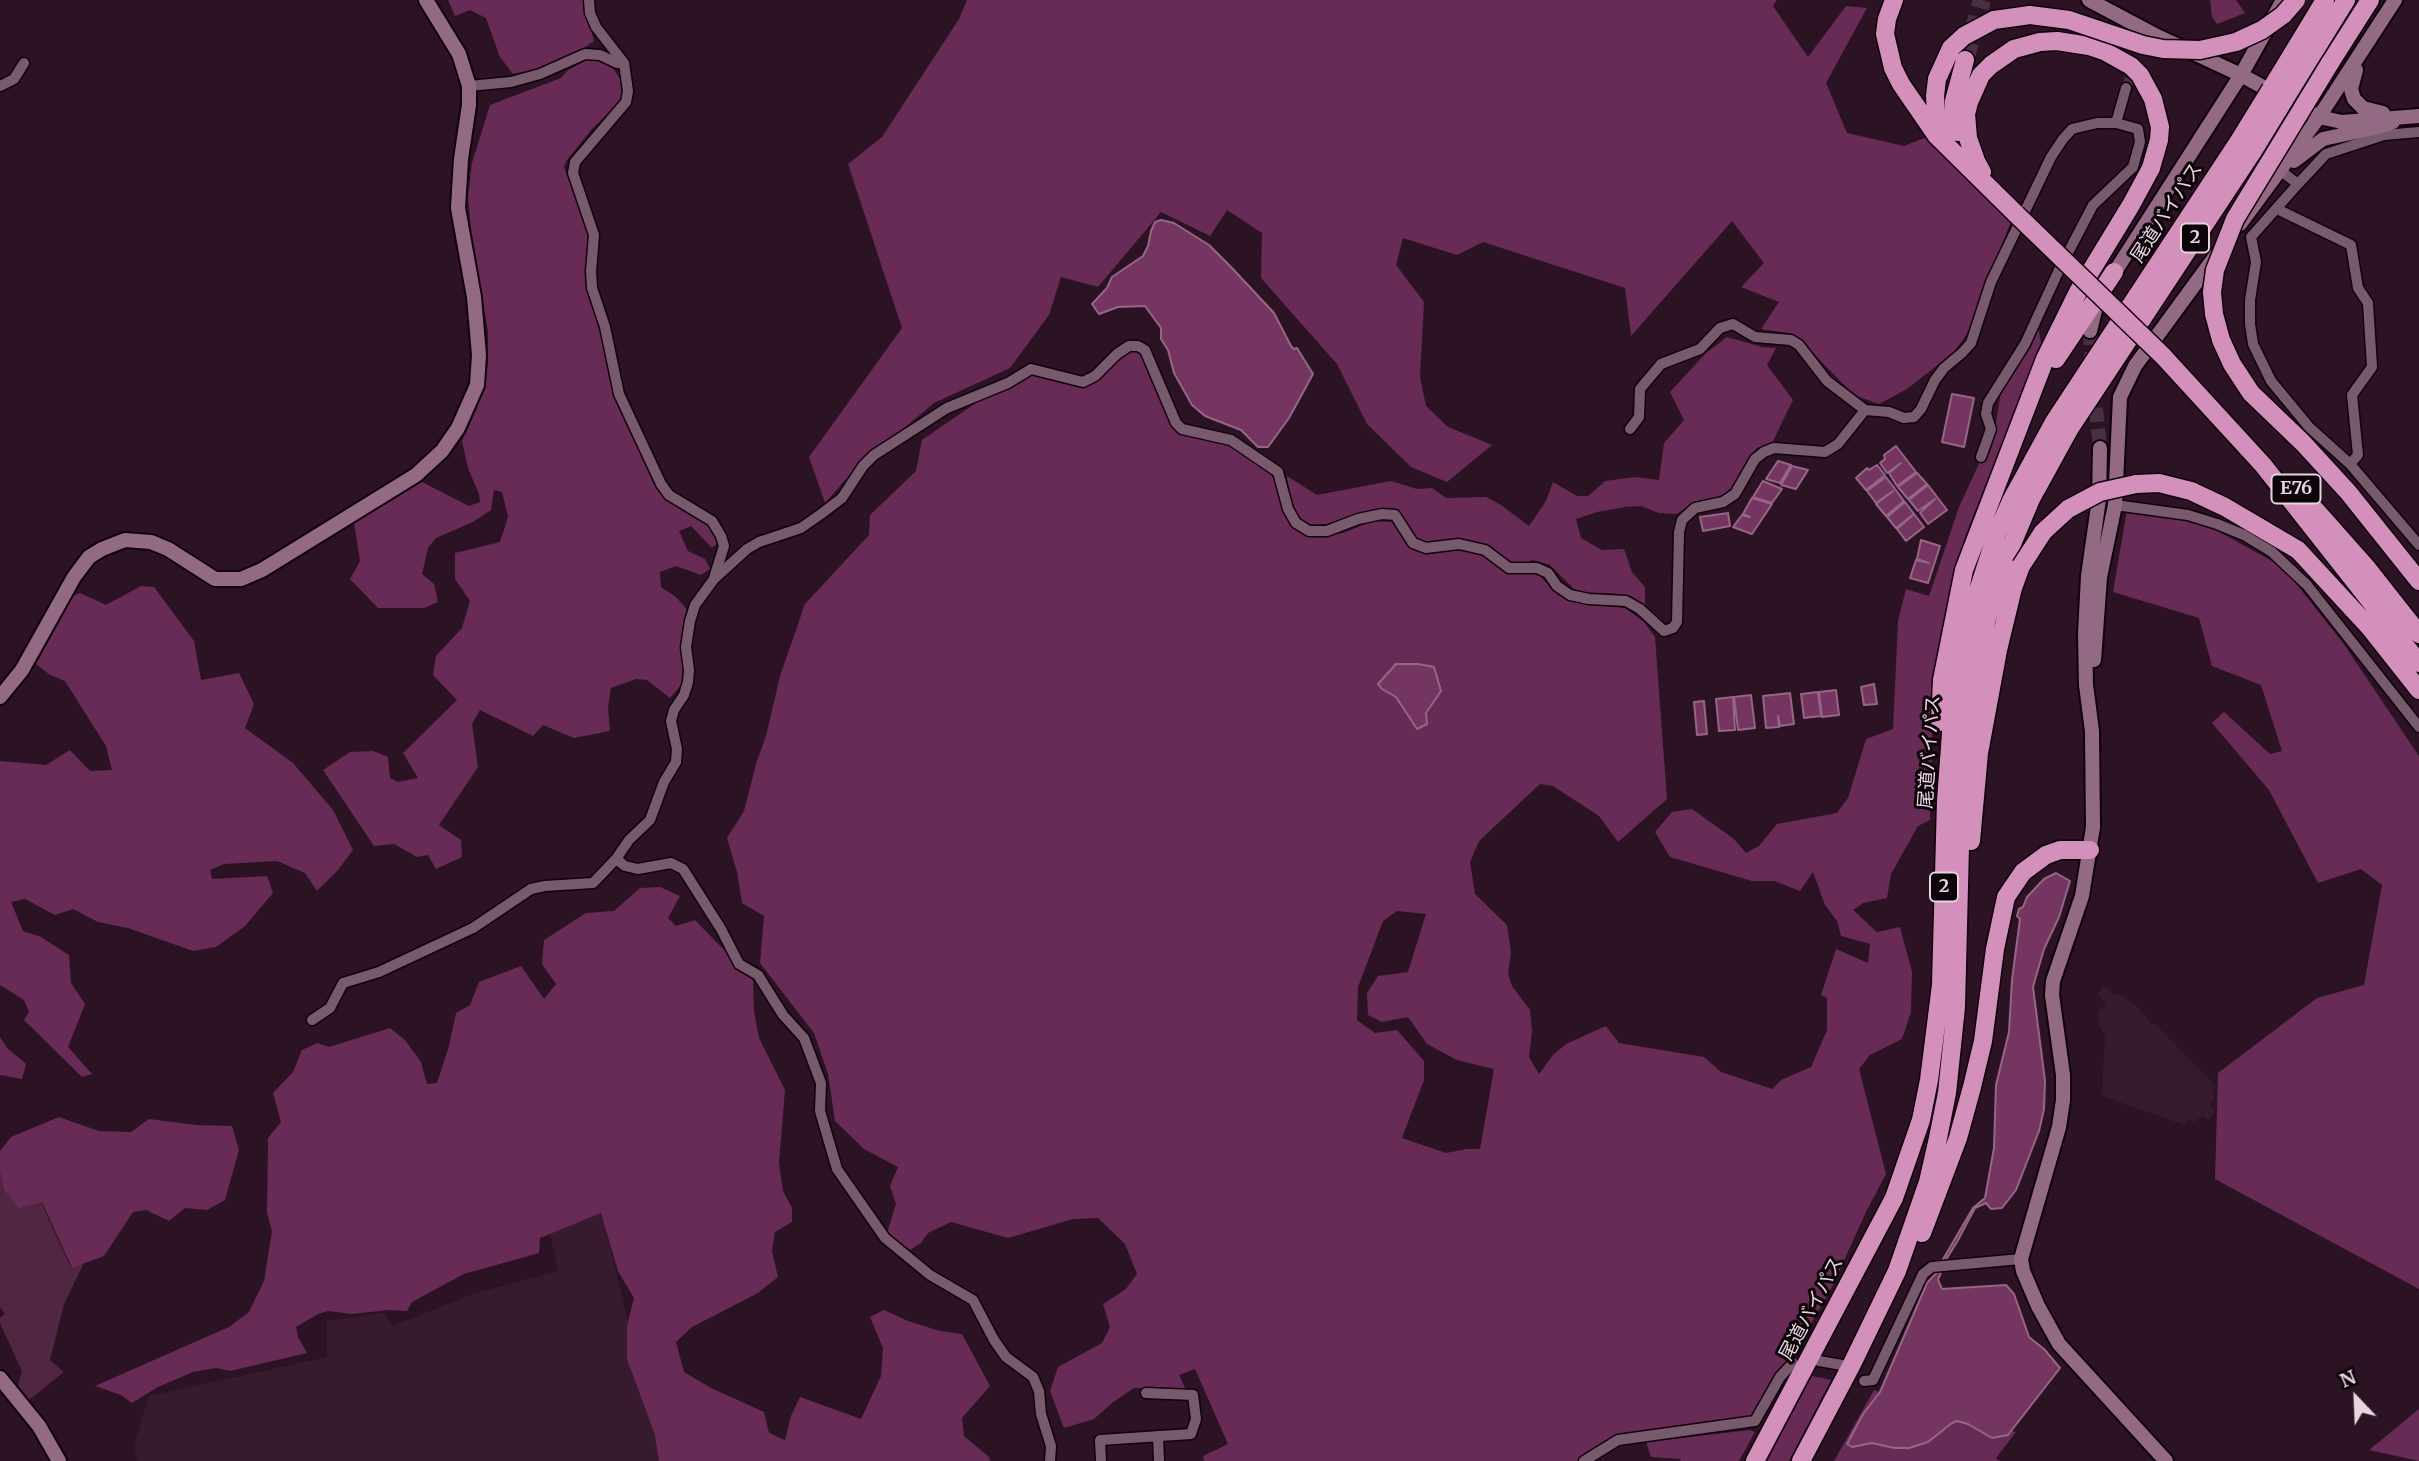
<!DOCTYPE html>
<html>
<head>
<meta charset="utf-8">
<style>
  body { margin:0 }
  #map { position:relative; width:2419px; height:1461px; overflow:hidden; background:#2b1323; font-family:Merriweather,serif }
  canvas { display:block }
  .north { position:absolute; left:2321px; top:1363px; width:70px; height:70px; -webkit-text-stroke:5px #0d040a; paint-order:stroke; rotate:337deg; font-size:19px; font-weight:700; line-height:28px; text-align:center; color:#e6d5df }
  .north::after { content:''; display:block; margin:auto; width:24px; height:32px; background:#e6d5df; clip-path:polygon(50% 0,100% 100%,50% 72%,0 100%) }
</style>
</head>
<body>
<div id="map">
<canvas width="2419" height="1461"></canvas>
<div class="north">N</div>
</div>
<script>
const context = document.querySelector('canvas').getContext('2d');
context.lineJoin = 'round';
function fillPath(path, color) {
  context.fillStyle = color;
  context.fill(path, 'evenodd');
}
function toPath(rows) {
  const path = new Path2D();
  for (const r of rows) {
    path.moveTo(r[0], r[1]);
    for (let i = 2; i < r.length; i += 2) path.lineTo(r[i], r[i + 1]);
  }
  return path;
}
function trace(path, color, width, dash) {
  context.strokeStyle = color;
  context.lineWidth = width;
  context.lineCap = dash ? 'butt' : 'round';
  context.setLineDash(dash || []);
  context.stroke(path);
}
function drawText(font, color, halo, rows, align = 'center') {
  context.font = font + ' Merriweather,"Noto Sans JP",serif';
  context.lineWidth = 6;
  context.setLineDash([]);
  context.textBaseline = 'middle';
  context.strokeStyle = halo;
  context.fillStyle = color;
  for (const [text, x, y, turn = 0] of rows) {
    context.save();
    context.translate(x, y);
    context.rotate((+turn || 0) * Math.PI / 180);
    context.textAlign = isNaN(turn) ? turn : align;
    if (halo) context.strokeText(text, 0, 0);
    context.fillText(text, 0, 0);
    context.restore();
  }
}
fillPath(toPath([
  [2103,986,2116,995,2119,994,2138,1007,2152,1024,2156,1025,2216,1086,2212,1090,2215,1098,2211,1103,2211,1107,2215,1112,2208,1120,2203,1116,2193,1122,2188,1120,2185,1125,2102,1096,2105,1035,2099,1025,2097,1011,2106,1005,2098,995],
  [602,1213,661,1461,137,1461,134,1446,149,1396,327,1357,327,1321,384,1313,393,1326,473,1294,558,1271,550,1233]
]), '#371a2e');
fillPath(toPath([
  [0,1172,4,1190,41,1202,71,1268,84,1263,64,1304,50,1360,64,1372,29,1400,18,1385,22,1371,0,1323,0,1318,5,1314,0,1307]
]), '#502643');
fillPath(toPath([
  [448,0,583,0,594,41,584,48,541,68,513,74,500,57,486,18,470,10,455,16],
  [967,0,1777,0,1773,6,1808,57,1846,6,1867,8,1826,83,1847,133,1904,146,1929,136,2012,219,1967,334,1953,353,1907,389,1879,404,1854,395,1794,334,1761,329,1779,302,1741,287,1764,263,1732,221,1631,336,1625,288,1483,242,1457,255,1403,238,1396,265,1424,302,1420,377,1426,406,1448,427,1492,445,1447,482,1411,467,1367,424,1337,364,1261,278,1262,233,1227,210,1210,236,1161,212,1098,287,1061,277,1049,315,1010,368,934,403,855,469,825,503,809,457,902,328,848,164,882,137,959,19],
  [2210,0,2236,0,2245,13,2217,24,2212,17],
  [587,60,602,61,612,67,621,80,623,92,619,103,591,130,567,160,564,167,590,236,590,293,610,372,657,480,705,520,721,540,712,548,691,526,679,531,688,551,705,559,710,569,701,575,676,566,660,572,661,587,676,597,688,611,681,645,684,667,681,685,670,698,647,680,636,679,611,688,608,707,610,731,574,738,543,725,533,736,480,710,472,724,478,767,439,825,461,840,462,857,436,869,428,855,417,857,394,844,374,846,323,770,350,752,373,751,388,757,390,778,398,782,418,778,403,753,457,700,433,675,436,656,462,628,470,601,455,579,455,553,500,542,508,517,502,492,494,490,491,510,473,522,436,538,428,548,422,574,434,584,438,602,424,608,378,608,350,579,360,561,354,523,420,481,469,506,480,502,479,494,468,468,462,441,477,408,488,365,488,332,471,229,468,197,472,163,490,105,561,78,568,70],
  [2038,326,2041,343,1965,537,1948,600,1939,647,1933,703,1930,820,1918,826,1891,874,1887,898,1863,903,1853,910,1877,932,1900,927,1912,972,1911,1012,1902,1039,1870,1055,1859,1069,1886,1174,1866,1212,1832,1287,1791,1359,1751,1420,1644,1433,1578,1461,1204,1461,1203,1456,1228,1444,1195,1369,1179,1375,1186,1390,1134,1388,1112,1403,1094,1419,1064,1428,1050,1391,1058,1367,1102,1343,1110,1327,1103,1304,1126,1289,1137,1274,1125,1244,1098,1218,1073,1219,1008,1238,951,1222,928,1233,921,1243,910,1250,887,1233,896,1204,890,1186,898,1167,864,1149,835,1121,828,1074,814,1033,760,963,764,916,742,903,737,872,727,838,744,811,756,764,766,736,780,676,805,604,869,535,870,515,916,471,922,440,980,400,1014,386,1031,375,1079,387,1103,377,1107,366,1135,348,1145,356,1177,432,1232,444,1275,474,1280,501,1293,524,1306,536,1343,533,1373,521,1394,522,1417,552,1455,549,1473,551,1491,559,1503,570,1520,574,1538,574,1559,596,1581,603,1625,608,1644,622,1655,637,1667,799,1618,842,1599,816,1553,786,1540,784,1479,841,1470,862,1475,894,1507,925,1511,952,1508,974,1512,986,1530,1010,1532,1031,1529,1057,1539,1074,1553,1055,1566,1044,1606,1026,1619,1043,1704,1057,1721,1072,1772,1089,1781,1080,1811,1067,1827,1030,1827,998,1821,995,1836,949,1868,963,1870,944,1841,936,1837,921,1825,905,1813,872,1800,891,1774,881,1752,881,1670,857,1655,832,1672,812,1692,809,1734,839,1746,853,1759,846,1777,824,1837,813,1848,798,1866,739,1893,729,1898,621,1906,589,1929,596,1959,507,1995,429,2001,391],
  [1441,691,1416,729,1396,697],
  [1397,911,1426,914,1408,972,1378,976,1367,993,1368,1015,1382,1022,1408,1017,1427,1044,1457,1060,1494,1069,1480,1149,1467,1149,1446,1153,1402,1138,1424,1080,1424,1061,1397,1030,1375,1033,1357,1020,1358,987,1383,921],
  [1727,337,1762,347,1776,348,1767,365,1793,400,1772,443,1757,448,1748,460,1735,488,1724,495,1694,502,1677,514,1659,513,1641,506,1625,507,1597,512,1576,519,1581,538,1602,550,1624,549,1632,572,1645,587,1645,605,1632,597,1612,593,1593,595,1574,589,1550,565,1533,560,1514,567,1504,562,1493,547,1474,541,1417,541,1396,509,1380,508,1327,524,1306,525,1292,512,1287,476,1317,495,1391,481,1417,489,1432,488,1446,498,1486,497,1501,505,1529,526,1546,501,1553,482,1577,496,1588,496,1605,481,1635,477,1659,480,1664,443,1684,420,1670,392,1706,353],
  [2127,510,2203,523,2283,567,2343,643,2419,756,2419,1289,2215,1179,2218,1073,2317,998,2364,985,2382,885,2361,869,2318,883,2269,790,2212,723,2224,712,2270,754,2282,751,2261,685,2212,666,2199,618,2113,592],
  [141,586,154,587,194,641,201,680,239,673,254,704,245,728,293,763,333,810,353,850,338,870,317,891,305,873,277,861,224,864,210,870,212,879,267,876,273,893,245,926,216,947,193,951,128,928,98,922,73,909,55,915,25,899,11,902,23,931,41,937,69,955,71,983,85,1004,68,1047,92,1074,82,1077,24,1020,29,1012,24,1000,0,985,0,761,46,765,70,750,90,771,112,770,106,746,65,681,50,675,36,664,73,596,80,593,106,605],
  [660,887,680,896,668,918,676,926,695,920,753,980,754,1011,759,1038,785,1090,779,1163,783,1191,792,1208,792,1222,775,1232,772,1251,778,1277,758,1293,692,1327,676,1342,684,1372,711,1388,764,1412,769,1433,785,1440,791,1416,800,1397,861,1419,881,1376,883,1348,870,1317,884,1310,908,1321,940,1331,962,1334,990,1386,962,1418,964,1436,989,1457,990,1461,659,1461,655,1435,627,1359,627,1326,634,1298,618,1271,601,1213,540,1238,539,1253,464,1274,412,1302,407,1311,389,1310,352,1314,328,1311,318,1314,296,1327,298,1337,307,1353,230,1371,216,1368,193,1372,158,1387,132,1403,121,1395,95,1386,229,1327,249,1312,264,1281,272,1231,267,1213,268,1138,281,1122,273,1093,293,1072,302,1050,317,1043,329,1047,390,1028,405,1040,421,1062,427,1084,437,1083,449,1046,456,1013,470,1005,479,982,521,966,544,999,556,984,542,964,544,940,586,913,614,911,640,888],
  [0,1037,7,1048,26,1064,22,1079,0,1075],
  [59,1117,99,1131,131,1132,149,1119,197,1125,232,1126,239,1150,225,1200,207,1210,185,1208,169,1221,146,1210,133,1212,104,1256,72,1268,42,1202,19,1208,4,1190,0,1172,0,1151,11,1137],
  [1812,1376,1831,1380,1789,1461,1767,1461],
  [1874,1390,1882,1393,1935,1436,1952,1423,1957,1421,1968,1424,1992,1438,2008,1435,2012,1431,2016,1432,1996,1458,2000,1461,1834,1461],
  [2419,1409,2419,1461,2369,1450],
  [1750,1430,1755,1432,1739,1461,1681,1461,1680,1459,1651,1457,1646,1442]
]), '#682b56');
const water = toPath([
  [1161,220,1174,223,1209,245,1231,267,1274,313,1291,346,1294,349,1297,348,1313,374,1289,418,1268,447,1258,447,1241,430,1205,416,1192,405,1174,373,1168,350,1161,339,1161,328,1145,306,1118,307,1099,314,1092,304,1107,288,1112,277,1143,256,1148,246,1151,231,1155,222,1161,220],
  [1952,394,1974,398,1964,447,1942,442,1952,394],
  [1896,446,1916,472,1897,486,1889,473,1901,463,1887,473,1880,463,1885,459,1884,455,1896,446],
  [1778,461,1791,465,1780,483,1766,479,1778,461],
  [1877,465,1885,475,1866,490,1856,478,1867,468,1869,470,1877,465],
  [1792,466,1808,470,1796,489,1781,485,1792,466],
  [1917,473,1927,484,1908,499,1898,487,1917,473],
  [1886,477,1904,501,1886,516,1876,504,1893,491,1876,503,1867,491,1886,477],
  [1763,481,1782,489,1772,503,1753,497,1763,481],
  [1928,485,1947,510,1928,524,1920,513,1935,499,1918,511,1909,500,1928,485],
  [1752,498,1772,504,1752,534,1733,527,1742,515,1750,517,1743,514,1752,498],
  [1905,502,1924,527,1906,541,1897,529,1914,514,1896,528,1887,517,1905,502],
  [1728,513,1730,526,1703,531,1700,517,1728,513],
  [1921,540,1940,546,1928,583,1910,578,1916,560,1929,563,1917,559,1921,540],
  [1396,664,1418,664,1434,667,1441,691,1426,713,1427,724,1417,729,1396,697,1382,689,1378,684,1396,664],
  [1874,684,1877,704,1864,705,1861,687,1874,684],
  [1836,690,1839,715,1822,717,1819,692,1836,690],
  [1818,692,1821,716,1804,718,1801,694,1818,692],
  [1790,693,1794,724,1780,726,1778,716,1779,727,1766,728,1763,696,1790,693],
  [1751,695,1755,728,1738,730,1734,697,1751,695],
  [1733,697,1735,730,1719,731,1716,699,1733,697],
  [1704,701,1707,734,1697,735,1694,702,1704,701],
  [2056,873,2070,881,2059,917,2044,949,2033,987,2045,1081,2044,1109,2039,1131,2016,1190,2002,1208,1991,1209,1986,1203,1975,1208,1957,1242,1945,1261,1942,1261,1973,1208,1985,1198,1994,1148,1996,1085,2009,1032,2012,980,2020,919,2017,916,2019,909,2023,907,2027,897,2044,879,2056,873],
  [1939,1270,1942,1270,1938,1280,1942,1289,2006,1285,2014,1294,2029,1337,2044,1349,2060,1368,2008,1435,1992,1438,1968,1424,1957,1421,1952,1423,1928,1442,1909,1448,1894,1448,1872,1443,1852,1447,1847,1444,1863,1414,1880,1392,1927,1283,1939,1270]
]);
fillPath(water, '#743660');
trace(water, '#966686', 2);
trace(toPath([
  [2126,88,2137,59]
]), '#47303f', 10, [10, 5]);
trace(toPath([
  [2090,331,2092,367],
  [2094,387,2100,448]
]), '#47303f', 14, [14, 7]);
trace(toPath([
  [1965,60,1982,0]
]), '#47303f', 18, [18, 9]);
const street = toPath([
  [589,0,590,13,596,27,624,63,628,91,626,102,575,162,573,173,594,235,591,271,592,288,605,327,619,394,661,484,669,495,712,521,721,536,724,546,714,578],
  [0,86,14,79,24,63],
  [469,86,511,82,540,74,585,54,600,55,617,63,624,63],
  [2116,123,2126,88],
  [2281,171,2298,184,2251,237,2256,262,2250,300,2250,324,2253,344,2271,381,2309,427,2350,464,2419,545],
  [2298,184,2326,154,2384,135,2419,132],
  [2277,209,2351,245,2358,288,2368,303,2372,367,2352,395,2358,455,2350,464],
  [1630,429,1639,417,1640,389,1661,364,1700,349,1720,328,1733,324,1755,337,1791,340,1799,345,1827,381,1865,410,1889,412,1904,418,1914,417,1921,409,1935,380,1944,368,1962,353,1971,343,1991,282,2051,157,2063,139,2072,129,2097,123,2116,123,2138,129,2140,142,2133,167,2093,205,2059,270,2025,344,1988,403,1986,414,1991,429,1981,457],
  [2115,505,2188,515,2217,524,2244,535,2272,552,2307,585,2419,727],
  [616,859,625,866,638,869,671,863,683,869,721,929,739,964,758,975,783,1015,804,1038,821,1083,820,1111,837,1169,885,1238,930,1275,973,1300,994,1340,1006,1357,1033,1377,1039,1391,1041,1414,1051,1446,1050,1461],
  [312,1020,330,1008,343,983,379,972,473,928,531,889,545,886,593,883,616,859,629,840,650,820,664,782,676,762,677,749,671,721,674,710,684,695,688,682,689,670,686,647,690,621,695,605,714,579,747,549,759,542,801,528,821,514,842,498,863,466,874,455,947,408,1008,383,1031,369,1083,382,1095,376,1117,354,1129,346,1138,346,1145,350,1176,423,1182,429,1231,440,1278,472,1288,509,1296,523,1309,531,1327,531,1358,519,1382,514,1395,515,1413,543,1426,548,1459,544,1485,550,1509,568,1537,568,1548,573,1557,586,1570,595,1589,599,1626,601,1640,609,1664,631,1673,628,1677,622,1679,532,1682,520,1695,508,1723,502,1735,494,1755,459,1764,452,1774,448,1825,452,1838,444,1865,410],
  [1819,1361,1842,1365],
  [1864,1381,1873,1380,1923,1274,1932,1267,2021,1259],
  [1158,1436,1159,1461],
  [1101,1461,1100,1440,1191,1434,1196,1419,1193,1395,1146,1393],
  [1584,1461,1618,1440,1755,1421,1780,1377,1793,1363]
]);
const secondary = toPath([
  [2089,0,2155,35,2241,75,2278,95],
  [2356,70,2351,89,2354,99,2363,108,2383,113],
  [2312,113,2319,117,2342,122,2419,116],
  [2294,161,2323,139,2383,126,2393,122],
  [2240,224,2319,117,2395,0],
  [2109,281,2241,75,2283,0],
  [2090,331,2097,302],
  [2100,448,2099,499,2088,576,2085,634,2086,685,2092,731,2093,827,2082,896,2053,981,2052,995,2063,1075,2063,1100,2059,1127,2021,1259,2023,1271,2038,1306,2059,1344,2166,1461],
  [2094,660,2100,577,2115,505,2120,397,2135,366,2217,254],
  [0,697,22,670,74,577,89,557,102,549,125,540,151,542,168,549,215,579,241,579,262,570,416,475,442,451,458,428,477,385,479,355,474,297,458,208,461,159,469,105,469,86,459,54,426,0],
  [0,1378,39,1426,59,1461]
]);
const highway = toPath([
  [1894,0,1887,19,1885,34,1893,68,1901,84,1936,135,2016,214],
  [2330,63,2370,0],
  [2271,89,2325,0],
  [2286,97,2346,0],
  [1958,132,1954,115,1954,101,1965,60],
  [1946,137,1936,112,1935,96,1937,79,1951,48,1964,36,1994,20,2030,15],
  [2212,292,2214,314,2221,340,2232,364,2251,393,2303,443,2348,492,2419,581],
  [2163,356,2263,465,2419,663],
  [2056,359,2114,272],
  [2136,484,2159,483,2191,491,2225,507,2298,550,2370,628,2419,690],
  [2296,488,2367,568,2419,634],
  [1940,722,1942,680,1964,570,2045,359,2078,292,2131,205,2151,168,2159,140,2160,127,2153,99,2140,75,2131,66,2104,51,2089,46,2057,41,2040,42,2014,49,1991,65,1981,75,1969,102,1966,114,1968,138,1976,161,1982,172],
  [1971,841,1979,753,1998,650,2013,588,2021,566],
  [1922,1233,1958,1138,1972,1087,1983,1041,1995,949,2006,897,2023,872,2046,855,2060,850,2090,850],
  [1755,1461,1894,1198,1921,1120,1929,1080,1941,985,1946,801,1953,706,1968,622,1996,535,2012,499,2054,422,2239,141],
  [1801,1461,1852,1364,1897,1271,1928,1182,1938,1138,1947,1093,1956,1007,1961,806,1969,713,1986,622,1998,577,2031,499,2070,428,2253,151]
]);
trace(street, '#12010c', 13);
trace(secondary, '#12010c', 18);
trace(highway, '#12010c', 21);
trace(street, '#775a6c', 10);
trace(secondary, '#926a84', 14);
trace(highway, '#d290bb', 18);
const highwayBridge = toPath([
  [2030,15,2069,20,2143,45,2163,49,2200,50,2236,42,2262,30,2283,15,2296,0],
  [2239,141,2271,89],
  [2253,151,2286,97],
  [2016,214,2163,356],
  [2212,292,2215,270,2235,219,2330,63],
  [2021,566,2043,532,2068,509,2100,492,2136,484]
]);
trace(highwayBridge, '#12010c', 21, []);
trace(highwayBridge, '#d290bb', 18);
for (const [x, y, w] of [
  [2195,238,28],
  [2296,489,49],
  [1944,887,28]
]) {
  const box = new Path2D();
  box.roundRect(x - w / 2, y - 14.5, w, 29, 5);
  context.fillStyle = '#0d040a';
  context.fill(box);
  trace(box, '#e6d5df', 2);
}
drawText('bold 18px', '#e6d5df', null, [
  ["2",2195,238],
  ["E76",2296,489],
  ["2",1944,887]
]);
drawText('19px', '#e6d5df', '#0d040a', [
  ["尾道バイパス",2167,213,-57],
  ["尾道バイパス",1930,752,-86],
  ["尾道バイパス",1812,1309,-62]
]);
</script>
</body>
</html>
